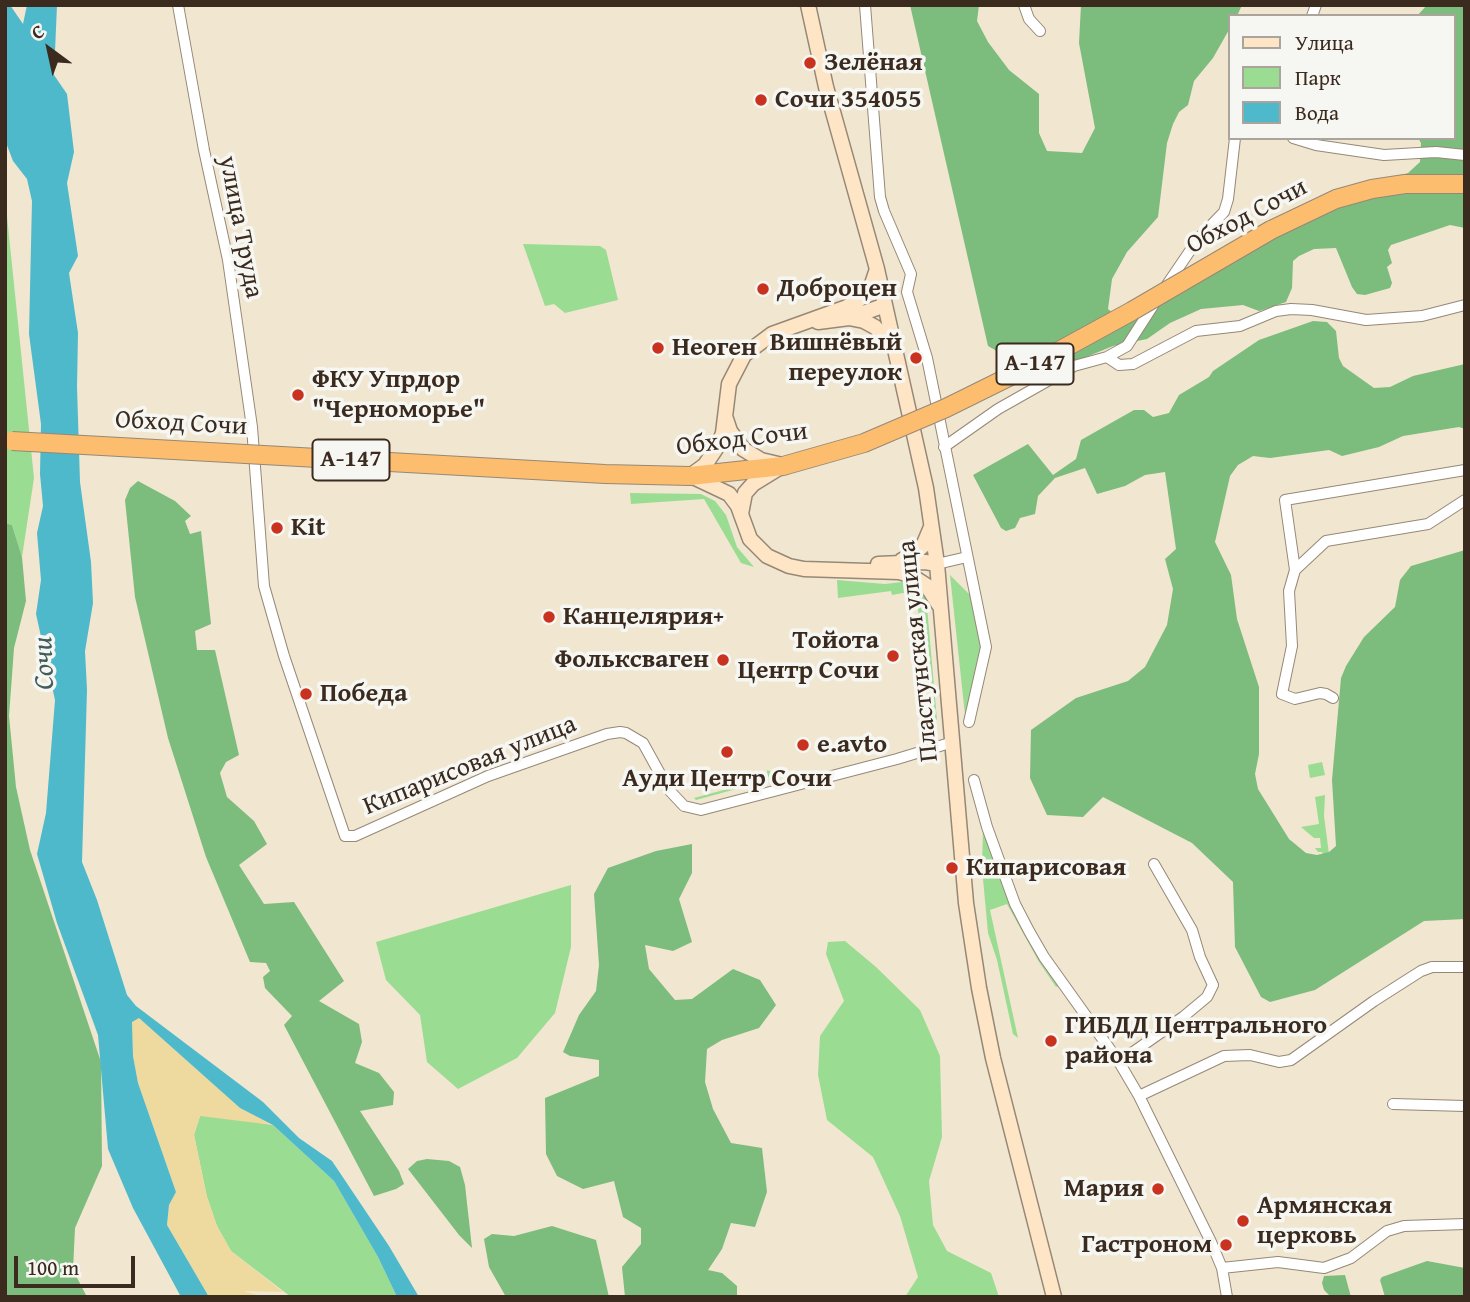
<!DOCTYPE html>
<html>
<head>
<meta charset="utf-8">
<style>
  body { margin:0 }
  #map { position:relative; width:1470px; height:1302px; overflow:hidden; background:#f1e6d0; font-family:"Gentium Book Plus",serif }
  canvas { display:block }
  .frame { position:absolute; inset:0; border:7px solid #3b2a1e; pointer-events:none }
  .legend { position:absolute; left:1228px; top:14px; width:228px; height:126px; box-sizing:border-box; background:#f6f6f2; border:2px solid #aba49d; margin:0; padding:9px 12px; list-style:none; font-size:21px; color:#3b2a1e }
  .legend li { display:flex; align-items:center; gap:14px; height:35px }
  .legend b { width:35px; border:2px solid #aba49d }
  .north { position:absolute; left:14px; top:14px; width:70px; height:70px; -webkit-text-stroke:5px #f6f6f2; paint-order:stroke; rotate:327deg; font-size:19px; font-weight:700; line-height:28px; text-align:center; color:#3b2a1e }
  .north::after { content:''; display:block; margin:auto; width:24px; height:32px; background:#3b2a1e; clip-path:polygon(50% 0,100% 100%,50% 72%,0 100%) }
  .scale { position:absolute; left:14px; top:1256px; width:121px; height:32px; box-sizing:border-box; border:4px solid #3b2a1e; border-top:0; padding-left:9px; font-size:21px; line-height:24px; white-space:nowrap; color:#3b2a1e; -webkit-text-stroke:5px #f6f6f2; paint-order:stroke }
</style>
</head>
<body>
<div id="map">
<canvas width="1470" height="1302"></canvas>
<div class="frame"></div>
<ul class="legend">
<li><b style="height:9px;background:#fee5c5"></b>Улица</li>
<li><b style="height:19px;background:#9bdc93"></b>Парк</li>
<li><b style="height:19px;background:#4eb9cb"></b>Вода</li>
</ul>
<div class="north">С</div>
<div class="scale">100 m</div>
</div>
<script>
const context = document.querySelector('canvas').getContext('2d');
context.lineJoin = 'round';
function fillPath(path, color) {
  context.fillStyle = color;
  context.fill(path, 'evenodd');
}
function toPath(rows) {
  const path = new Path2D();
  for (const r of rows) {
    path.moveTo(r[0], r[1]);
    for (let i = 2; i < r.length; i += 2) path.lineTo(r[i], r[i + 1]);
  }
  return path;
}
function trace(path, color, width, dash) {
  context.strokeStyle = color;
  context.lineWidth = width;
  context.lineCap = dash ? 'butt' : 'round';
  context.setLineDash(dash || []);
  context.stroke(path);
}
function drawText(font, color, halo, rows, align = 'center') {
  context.font = font + ' "Gentium Book Plus",serif';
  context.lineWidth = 7;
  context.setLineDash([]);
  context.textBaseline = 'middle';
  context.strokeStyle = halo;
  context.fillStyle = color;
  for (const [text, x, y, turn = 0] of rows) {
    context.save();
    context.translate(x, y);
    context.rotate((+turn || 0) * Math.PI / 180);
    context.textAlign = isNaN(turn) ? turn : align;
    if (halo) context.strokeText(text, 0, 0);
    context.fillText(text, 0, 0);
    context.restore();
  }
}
fillPath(toPath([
  [5,197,34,478,22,557,12,525,5,523],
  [523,244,600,246,606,250,618,300,565,313,554,304,545,306],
  [630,493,701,494,715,501,726,515,737,547,754,567,741,563,704,499,631,504],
  [950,575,973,598,984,648,982,662,965,715],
  [837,580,885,584,910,581,922,590,926,596,937,720,924,730,932,717,933,709,917,603,909,595,903,593,892,595,891,591,838,598],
  [1322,762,1325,775,1310,778,1308,765],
  [767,770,772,772,774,781,771,786,769,780,696,800,694,798,768,778],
  [1325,795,1324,816,1329,854,1325,858,1322,852,1318,852,1315,848,1321,848,1320,838,1314,838,1301,827,1319,824,1315,797],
  [983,827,1004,883,1059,986,1056,987,1039,962,1007,904,990,910,1018,1038,1013,1034,997,960,988,933,982,868],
  [571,885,571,947,555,1013,517,1058,458,1089,427,1062,420,1015,386,980,376,942],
  [845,941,876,967,920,1010,940,1056,942,1137,929,1181,933,1225,947,1251,991,1273,999,1297,905,1297,918,1277,900,1216,873,1157,827,1120,818,1075,820,1036,844,1001,826,954,828,942],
  [200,1116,216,1116,273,1125,334,1181,378,1257,397,1297,291,1297,231,1251,217,1226,207,1197,194,1135]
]), '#9bdc93');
fillPath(toPath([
  [910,5,979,5,977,21,988,42,1009,70,1039,94,1039,133,1047,151,1082,153,1095,128,1079,43,1081,5,1242,5,1237,16,1230,16,1230,28,1213,58,1194,81,1188,105,1179,112,1173,124,1167,143,1158,217,1127,252,1112,279,1108,309,1114,314,1265,222,1332,193,1408,173,1420,162,1421,143,1418,138,1454,138,1454,16,1417,16,1427,5,1465,5,1465,228,1450,225,1391,245,1388,250,1392,263,1387,267,1392,283,1390,288,1365,295,1357,294,1352,287,1336,248,1314,249,1299,256,1293,261,1292,288,1286,302,1259,311,1243,305,1201,309,1170,323,1147,339,1113,346,1074,362,1047,380,988,346],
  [1313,321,1327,322,1336,331,1339,358,1343,366,1374,388,1390,387,1413,376,1465,364,1465,429,1459,427,1403,436,1379,447,1342,456,1329,450,1270,458,1253,456,1238,465,1230,476,1215,542,1231,575,1237,619,1259,687,1259,754,1255,774,1258,789,1289,839,1306,853,1317,855,1329,852,1336,846,1332,780,1341,678,1346,666,1364,637,1395,607,1400,580,1411,566,1465,550,1465,919,1424,921,1315,990,1270,1002,1261,997,1235,947,1233,882,1192,843,1103,797,1083,817,1047,815,1030,778,1031,730,1076,698,1128,681,1145,667,1167,625,1173,589,1165,559,1176,549,1165,472,1145,475,1125,486,1097,494,1085,468,1055,478,1038,496,1035,514,1020,518,1015,528,1006,531,1001,528,973,475,1028,444,1053,475,1076,459,1081,440,1134,410,1144,410,1153,417,1169,413,1179,395,1209,377,1213,371,1259,340],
  [138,481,175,501,191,516,185,521,190,534,201,531,211,624,195,631,197,650,215,650,239,755,226,762,220,773,227,797,254,821,267,844,239,865,264,904,294,902,344,981,319,1001,359,1024,362,1042,355,1063,379,1073,394,1092,393,1105,360,1111,399,1171,404,1184,396,1189,374,1196,284,1025,292,1016,265,988,263,977,270,971,266,963,250,962,206,857,168,738,135,597,125,500,130,488],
  [5,523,12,525,22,557,26,601,14,648,9,716,16,787,30,850,101,1062,102,1166,75,1228,73,1270,87,1297,5,1297],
  [692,844,692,873,679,899,692,942,673,951,645,945,649,969,675,1000,692,999,733,969,760,980,776,1005,759,1028,722,1040,707,1049,705,1082,713,1109,731,1143,762,1148,767,1192,755,1227,731,1223,722,1249,708,1270,722,1273,737,1286,737,1297,625,1297,622,1267,641,1244,641,1228,623,1217,614,1181,583,1189,557,1176,546,1154,545,1098,599,1076,599,1060,570,1056,563,1052,579,1015,596,991,599,965,594,894,608,868,656,851],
  [427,1159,449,1161,460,1167,465,1185,472,1248,459,1235,408,1169,417,1161],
  [552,1226,596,1240,609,1297,506,1297,489,1267,484,1239,492,1234,514,1236],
  [1427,1261,1465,1268,1465,1297,1385,1297,1380,1280,1382,1277],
  [1345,1275,1351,1297,1331,1297,1324,1290,1322,1283,1324,1276]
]), '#7cbc7d');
fillPath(toPath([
  [139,1018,240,1108,273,1125,200,1116,194,1135,207,1197,217,1226,231,1251,283,1292,244,1291,263,1297,209,1297,167,1225,169,1205,176,1192,138,1083,133,1056,132,1021]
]), '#eeda9e');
fillPath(toPath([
  [5,5,10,5,23,24,27,5,57,5,54,75,67,94,74,152,67,183,78,256,69,273,78,333,77,387,80,482,91,562,93,603,85,651,87,690,82,862,97,900,127,995,136,1006,263,1102,299,1138,332,1161,389,1246,419,1297,397,1297,378,1257,334,1181,273,1125,240,1108,139,1018,132,1022,133,1056,138,1083,176,1192,169,1205,167,1225,209,1297,181,1297,133,1208,108,1149,98,1035,57,923,37,854,46,813,55,700,36,614,41,580,37,533,43,506,40,474,41,424,29,334,32,201,27,179,13,161,5,140]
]), '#4eb9cb');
const street = toPath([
  [178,5,204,150,228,260,252,427,264,586,284,656,345,836,355,836,488,776,607,734,620,732,626,733,643,743,669,790,684,806,701,810,897,759,953,742],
  [865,5,880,197,884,211,911,274,907,292,927,358,986,647,969,722],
  [1024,5,1029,19,1040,31],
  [1312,16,1316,5],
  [1293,138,1316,145,1384,155,1436,152,1465,155],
  [1164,289,1198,239,1224,212,1228,199,1235,138],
  [1107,357,1127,346,1156,301],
  [944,447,998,409,1074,366,1107,357,1119,365,1133,364,1196,331,1240,326,1276,311,1291,309,1312,310,1366,320,1422,316,1465,305],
  [937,564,967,557],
  [1295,570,1285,500,1465,470],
  [1333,698,1326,694,1320,693,1295,699,1282,694,1292,646,1289,591,1295,570,1326,541,1428,524,1465,500],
  [974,780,987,827,1015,904,1029,931,1044,957,1119,1062,1139,1096,1211,1242,1222,1268,1227,1297],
  [1119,1062,1183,1017,1207,997,1213,985,1200,957,1192,930,1154,864],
  [1139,1096,1224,1056,1250,1055,1279,1062,1291,1060,1374,1001,1421,971,1432,967,1465,967],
  [1393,1104,1465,1106],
  [1222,1268,1278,1262,1324,1268,1351,1258,1387,1231,1404,1226,1465,1224]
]);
const secondary = toPath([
  [808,5,826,87,877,269,926,488,937,564,966,903,979,988,993,1058,1054,1297],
  [850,318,885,305],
  [818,322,849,318,864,321,875,327,893,346],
  [726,419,730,431,743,449,761,460,778,464],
  [690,476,705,465,719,444,723,433,729,384,744,355,772,334,847,307,860,299,872,284,877,269],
  [691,476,729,494,738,506,750,539,767,556,789,566,804,569,899,572,910,575,927,586,939,605],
  [741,514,745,493,753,484,779,468],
  [902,560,910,557,923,546,931,527],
  [878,564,925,562,937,564]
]);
const highway = toPath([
  [1271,230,1336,199,1372,189,1405,184,1465,184],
  [690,476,783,466]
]);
trace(street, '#968877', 12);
trace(secondary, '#968877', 17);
trace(highway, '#968877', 20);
trace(street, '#fff', 10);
trace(secondary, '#fee5c5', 14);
trace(highway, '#fcbd6f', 18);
const highwayBridge = toPath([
  [12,441,605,474,690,476],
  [783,466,864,443,946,408,1039,362,1132,311,1271,230]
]);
trace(highwayBridge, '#968877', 20, []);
trace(highwayBridge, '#fcbd6f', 18);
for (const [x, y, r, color] of [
  [810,63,7,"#c8321e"],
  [761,100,7,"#c8321e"],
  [763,289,7,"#c8321e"],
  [658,348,7,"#c8321e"],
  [916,358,7,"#c8321e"],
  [298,395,7,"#c8321e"],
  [277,528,7,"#c8321e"],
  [549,617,7,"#c8321e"],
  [893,656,7,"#c8321e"],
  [723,660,7,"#c8321e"],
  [306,694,7,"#c8321e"],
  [803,745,7,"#c8321e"],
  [727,752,7,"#c8321e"],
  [952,868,7,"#c8321e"],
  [1051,1041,7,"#c8321e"],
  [1158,1189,7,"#c8321e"],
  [1243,1221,7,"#c8321e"],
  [1226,1245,7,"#c8321e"]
]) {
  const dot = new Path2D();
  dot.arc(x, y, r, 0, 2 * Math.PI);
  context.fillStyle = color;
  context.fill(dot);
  trace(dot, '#f6f6f2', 2.5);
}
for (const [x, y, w] of [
  [1035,364,77],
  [351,460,77]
]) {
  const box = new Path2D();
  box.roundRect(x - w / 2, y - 20.5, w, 41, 5);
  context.fillStyle = '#f6f6f2';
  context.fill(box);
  trace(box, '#3b2a1e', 2);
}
drawText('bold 24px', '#3b2a1e', null, [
  ["А-147",1035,364],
  ["А-147",351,460]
]);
drawText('bold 26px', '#3b2a1e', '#f6f6f2', [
  ["Зелёная",824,63],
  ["Сочи 354055",775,100],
  ["Доброцен",777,289],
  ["Вишнёвый",902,343,"right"],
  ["переулок",902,373,"right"],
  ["Неоген",672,348],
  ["ФКУ Упрдор",312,380],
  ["\"Черноморье\"",312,410],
  ["Kit",291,528],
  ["Канцелярия+",563,617],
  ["Тойота",879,641,"right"],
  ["Центр Сочи",879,671,"right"],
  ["Фольксваген",709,660,"right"],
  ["Победа",320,694],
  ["e.avto",817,745],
  ["Ауди Центр Сочи",727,779,"center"],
  ["Кипарисовая",966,868],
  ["ГИБДД Центрального",1065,1026],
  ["района",1065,1056],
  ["Мария",1144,1189,"right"],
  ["Армянская",1257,1206],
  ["церковь",1257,1236],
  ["Гастроном",1212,1245,"right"]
], 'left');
drawText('26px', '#3b2a1e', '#f6f6f2', [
  ["Обход Сочи",1247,217,-28],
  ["улица Труда",240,227,79],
  ["Обход Сочи",181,424,3],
  ["Обход Сочи",742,440,-7],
  ["Пластунская улица",919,651,-96],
  ["Кипарисовая улица",470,766,-22]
]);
drawText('italic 28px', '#425c5b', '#f6f6f2', [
  ["Сочи",45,663,-92]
]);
</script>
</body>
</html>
